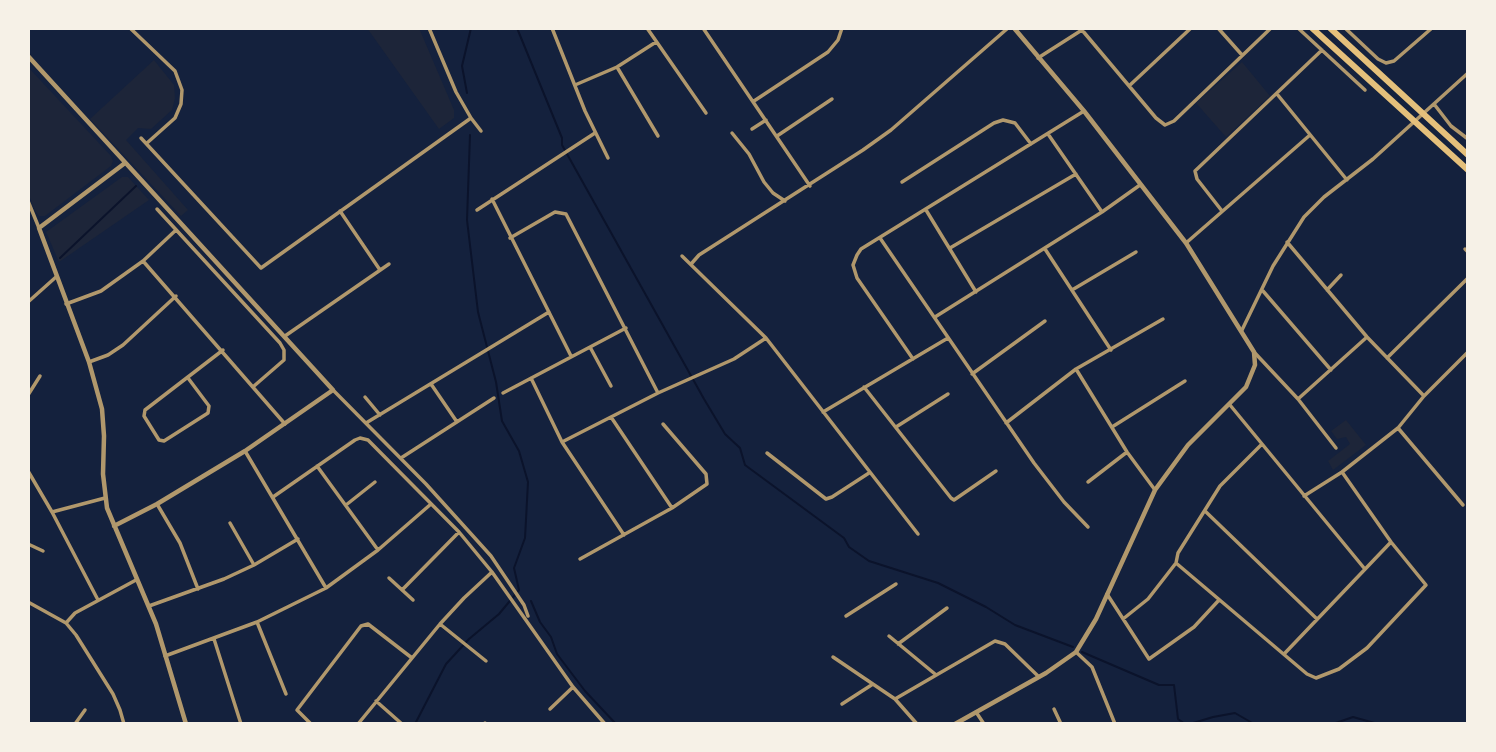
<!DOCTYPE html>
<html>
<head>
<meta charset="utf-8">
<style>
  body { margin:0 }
  #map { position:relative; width:1496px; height:752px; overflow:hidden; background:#14213d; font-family:Inter,sans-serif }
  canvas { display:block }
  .frame { position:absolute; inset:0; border:30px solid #f6f1e7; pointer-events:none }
</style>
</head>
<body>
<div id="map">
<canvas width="1496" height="752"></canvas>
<div class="frame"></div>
</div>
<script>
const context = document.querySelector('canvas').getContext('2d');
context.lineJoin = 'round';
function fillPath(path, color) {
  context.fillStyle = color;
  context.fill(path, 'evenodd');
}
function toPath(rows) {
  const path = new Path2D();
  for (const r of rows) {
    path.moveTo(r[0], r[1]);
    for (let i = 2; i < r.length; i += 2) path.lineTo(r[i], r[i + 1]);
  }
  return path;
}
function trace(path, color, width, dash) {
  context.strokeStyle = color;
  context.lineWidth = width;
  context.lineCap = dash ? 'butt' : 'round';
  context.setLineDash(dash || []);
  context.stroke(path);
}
fillPath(toPath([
  [367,28,419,28,454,110,454,118,439,129],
  [154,60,174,85,175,98,172,110,151,129,138,128,126,140,188,210,181,216,90,119],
  [1242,62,1270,96,1226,137,1196,103],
  [28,67,111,156,113,161,111,166,45,216,39,216,35,211,28,193],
  [122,177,128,177,149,200,59,262,46,232],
  [1346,420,1366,445,1333,470,1328,461,1350,444,1346,437,1337,439,1331,431]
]), '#1d2539');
trace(toPath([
  [517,28,562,138,562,145,704,399,725,434,740,448,745,465,844,538,849,547,869,561,938,583,986,607,1015,625,1073,647],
  [467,93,462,66,471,28],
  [60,258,136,186],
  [531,601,540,622,551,637,557,654,585,691,616,724],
  [1082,652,1159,685,1174,685,1178,719,1185,724],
  [415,724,446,664,469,639,499,614,519,590,514,568,525,538,528,482,519,451,502,421,496,382,478,312,467,220,470,135],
  [1190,724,1213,717,1235,713,1254,724],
  [1333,724,1353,717,1378,724]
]), '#0b132b', 2);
trace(toPath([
  [130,28,175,71,182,90,181,104,175,118,147,143],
  [429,28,456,92,471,118,481,131],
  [552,28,585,111,608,158],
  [647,28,706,113],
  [703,28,810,186],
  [1218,28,1242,55],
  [1298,28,1365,90],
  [1345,28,1378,59,1386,63,1394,61,1432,28],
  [1082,30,1156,118,1165,125,1174,121,1271,28],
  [1038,58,1085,28],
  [617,67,658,136],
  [575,85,617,67,656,42],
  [1129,86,1191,28],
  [1277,94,1347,180],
  [754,101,828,52,838,40,842,28],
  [1434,104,1451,126,1468,139],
  [752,129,766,120],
  [732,133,749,154,764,182,773,193,785,201],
  [1048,134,1102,212],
  [777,136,832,99],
  [141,138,261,268,471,118],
  [902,182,994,123,1003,120,1015,123,1031,144],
  [492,199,571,356],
  [28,201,39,228],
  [157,209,280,343,284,350,284,360,254,386],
  [477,210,595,133],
  [926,210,976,292],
  [340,211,380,270],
  [1222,211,1197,179,1195,171,1322,50],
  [510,238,555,212,566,214,658,393],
  [880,238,1034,463,1064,502,1088,527],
  [1287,242,1367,337,1424,396],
  [1186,243,1310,135],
  [950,248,1076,174],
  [1045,249,1111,350],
  [1465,249,1468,252],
  [682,256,766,338,918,534],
  [143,261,285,424],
  [692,263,699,255,863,150,891,130,1008,28],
  [1072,290,1136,252],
  [1327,290,1341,275],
  [1263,291,1331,370],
  [28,302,56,277],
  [66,304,101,291,143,261,176,230],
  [935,317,1102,212,1140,185],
  [1242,330,1273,266,1304,217,1324,197,1373,159,1468,73],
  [285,336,389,264],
  [590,347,611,386],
  [1254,352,1298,399,1336,448],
  [1387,358,1468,278],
  [913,359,857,278,853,265,857,255,861,249,1084,111],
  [89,362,108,355,123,345,176,296],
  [1076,369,1127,452,1155,490],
  [972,374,1045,321],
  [188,378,209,406,208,413,164,441,159,440,144,416,145,410,223,350],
  [531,378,562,442,624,535],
  [431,384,457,422],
  [864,387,951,498,954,500,996,471],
  [333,390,426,484,491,556,524,605,528,616],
  [503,393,626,328],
  [28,395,40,376],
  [365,397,380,415],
  [1298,399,1367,337],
  [1230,405,1364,568],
  [823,412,948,338],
  [611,417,672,508],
  [366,423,549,312],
  [1006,423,1076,369,1163,319],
  [896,427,948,394],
  [1112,427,1185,381],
  [1398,428,1463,505],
  [562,442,658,393,734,359,766,338],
  [1261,445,1220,486,1178,553,1176,563,1307,674,1316,678,1339,669,1367,648,1426,585,1391,542,1342,472],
  [245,451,326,588],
  [767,453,826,499,832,497,869,473],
  [401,458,494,398],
  [317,466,378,550],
  [28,471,52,512],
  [1088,482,1127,452],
  [1304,496,1342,472,1398,428,1424,396,1468,352],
  [273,497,355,440,360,438,368,440,459,532,492,572,573,687,605,724],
  [157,504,180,543,198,589],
  [346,505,375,482],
  [1205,511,1317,619],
  [230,523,254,565],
  [28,544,43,551],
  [580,559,672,508,707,484,706,474,663,424],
  [389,578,413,600],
  [402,590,459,532],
  [1107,594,1149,659,1194,627,1219,600],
  [98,600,52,512,105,498],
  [28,602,66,623,76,635,113,694,120,710,124,724],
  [149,606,224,579,254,565,298,539],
  [846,616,896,584],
  [1123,619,1148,599,1176,563],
  [257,622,286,694],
  [66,623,75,613,136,580],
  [440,624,486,661],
  [889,636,935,674],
  [214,639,241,724],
  [898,644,947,608],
  [1076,652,1092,667,1115,724],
  [1285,653,1391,542],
  [165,656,257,622,326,588,378,550,431,504],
  [833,657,895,699,917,724],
  [895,699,995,641,1005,644,1039,677],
  [376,701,402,724],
  [842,704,873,684],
  [550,709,573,687],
  [1054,709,1061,724],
  [976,712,984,724],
  [75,724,85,710],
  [311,724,297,710,361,626,368,624,412,658],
  [358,724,440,624,464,598,492,572],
  [485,724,485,723]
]), '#b1986c', 3.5);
trace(toPath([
  [28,56,333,390,245,451,157,504,114,526],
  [125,163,39,228,89,362,102,409,104,436,103,474,107,508,156,624,186,724],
  [955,724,1046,673,1076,652,1096,619,1155,490,1188,445,1246,387,1255,365,1254,352,1186,243,1084,111,1014,28]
]), '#b1986c', 4.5);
trace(toPath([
  [1312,28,1468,170],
  [1330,28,1468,155]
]), '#e5c07b', 6);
</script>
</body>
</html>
